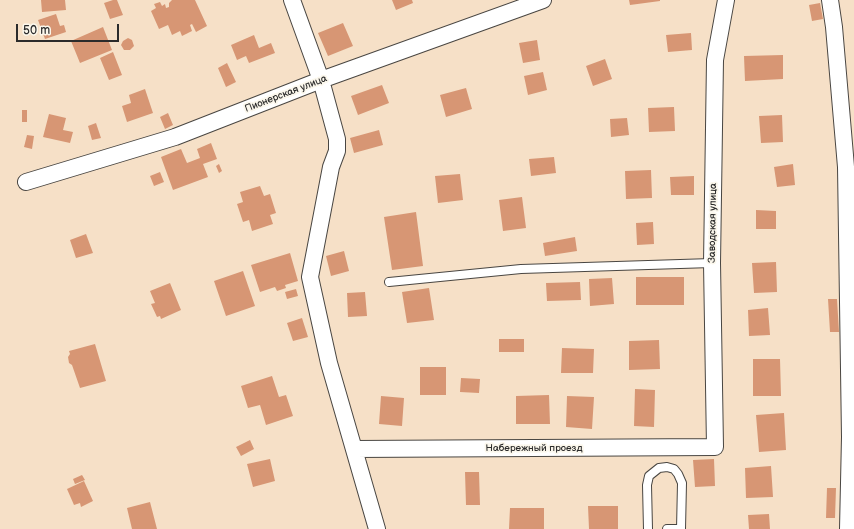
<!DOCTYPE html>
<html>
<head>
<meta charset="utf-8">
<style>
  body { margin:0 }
  #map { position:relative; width:854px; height:529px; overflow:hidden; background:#f6e0c7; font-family:"Balsamiq Sans",sans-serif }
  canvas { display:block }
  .scale { position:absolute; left:16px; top:24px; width:103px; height:18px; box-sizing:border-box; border:2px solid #2b2b2b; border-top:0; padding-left:5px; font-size:12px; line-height:14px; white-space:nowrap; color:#2b2b2b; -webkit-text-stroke:3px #fbf7ec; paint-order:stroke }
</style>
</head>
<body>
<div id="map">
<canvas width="854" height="529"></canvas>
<div class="scale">50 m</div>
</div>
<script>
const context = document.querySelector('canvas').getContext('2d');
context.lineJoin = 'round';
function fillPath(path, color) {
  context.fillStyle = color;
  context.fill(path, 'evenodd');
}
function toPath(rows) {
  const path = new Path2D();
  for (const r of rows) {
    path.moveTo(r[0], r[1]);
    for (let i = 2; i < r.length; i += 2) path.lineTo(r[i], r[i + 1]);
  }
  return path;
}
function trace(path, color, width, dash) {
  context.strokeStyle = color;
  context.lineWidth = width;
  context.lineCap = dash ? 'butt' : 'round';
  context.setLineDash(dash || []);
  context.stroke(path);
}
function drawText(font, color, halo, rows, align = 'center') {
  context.font = font + ' "Balsamiq Sans",sans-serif';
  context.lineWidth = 3.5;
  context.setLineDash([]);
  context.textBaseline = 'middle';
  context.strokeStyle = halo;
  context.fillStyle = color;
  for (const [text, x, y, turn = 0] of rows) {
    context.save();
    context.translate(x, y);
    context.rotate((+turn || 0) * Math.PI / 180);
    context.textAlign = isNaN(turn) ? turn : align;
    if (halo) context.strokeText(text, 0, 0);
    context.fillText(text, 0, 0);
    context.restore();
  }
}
fillPath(toPath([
  [41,0,65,0,66,10,42,12],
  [113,0,117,0,123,15,110,19,104,3],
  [172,0,195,0,207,26,196,32,192,24,190,25,192,31,182,36,180,31,172,35,168,25,159,29,151,11,156,8,154,4,160,2,162,6,165,4,166,8,169,7,169,3],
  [392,0,412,0,413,3,396,10],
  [629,0,660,0,660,1,630,5],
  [820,3,823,19,812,21,809,5],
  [56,14,60,26,64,25,66,32,45,39,38,20],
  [343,23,353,46,328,56,318,33],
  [103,27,112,50,80,63,71,41],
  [691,33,692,50,668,52,666,35],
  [254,35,259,48,271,43,275,53,249,63,246,56,237,60,231,45],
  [128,38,132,40,134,46,130,50,124,50,121,45,123,41],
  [537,40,540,60,523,63,519,43],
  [113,52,122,75,109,80,100,58],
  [783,55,783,79,745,81,744,56],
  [605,59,612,79,593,86,586,66],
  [227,63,236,82,226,87,218,68],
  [543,72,547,90,528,95,524,76],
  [382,85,389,103,358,115,351,96],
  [466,88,472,109,446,117,440,95],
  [145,89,153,113,127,122,122,106,131,103,129,95],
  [674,107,675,131,649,132,648,108],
  [22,110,27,110,27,122,22,122],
  [168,113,173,125,165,129,160,117],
  [49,114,66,118,63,130,73,132,70,143,43,137],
  [782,115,783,142,761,143,759,116],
  [627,118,629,135,611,137,610,119],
  [96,123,101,138,92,140,88,126],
  [379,130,383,145,354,153,350,138],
  [27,135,34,136,32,149,24,147],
  [211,143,217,159,203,164,208,177,173,190,161,157,181,149,187,163,200,158,197,149],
  [554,157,556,173,531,176,529,159],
  [219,164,222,171,219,173,216,166],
  [793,164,795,185,777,187,774,167],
  [651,170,652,198,626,199,625,171],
  [160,172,164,182,154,186,150,176],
  [460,174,463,200,438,203,435,176],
  [694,176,694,195,671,195,670,177],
  [260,186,264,196,270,194,276,213,270,215,273,224,252,231,249,220,243,222,237,204,243,202,240,192],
  [522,197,526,228,503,231,499,200],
  [756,210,776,211,776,229,756,229],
  [416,212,423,266,392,270,384,217],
  [653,222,654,244,637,245,636,223],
  [86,234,93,253,76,258,70,240],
  [575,237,577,251,545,256,543,243],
  [344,251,349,271,331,276,326,256],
  [290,253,298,281,285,285,286,288,277,291,275,287,260,292,251,265],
  [776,262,777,292,754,293,752,263],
  [243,271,255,306,226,316,214,281],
  [636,277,684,277,684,305,636,305],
  [612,278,614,304,590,306,589,279],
  [580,282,581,300,547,301,546,283],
  [170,283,181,310,161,319,160,316,157,317,151,304,155,303,150,291],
  [429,288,434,320,407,323,402,292],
  [296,289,298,296,287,299,285,292],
  [365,292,367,316,348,317,347,293],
  [828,299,837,299,839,332,830,332],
  [768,308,770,335,749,336,748,310],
  [302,318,308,337,293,341,287,323],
  [499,339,524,339,524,352,499,352],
  [659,340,660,369,629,370,629,341],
  [95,344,106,381,80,388,72,365,69,363,68,357,70,354,69,351],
  [562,348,594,349,593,373,561,373],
  [753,359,780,359,781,396,753,396],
  [420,367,446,367,446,395,420,395],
  [272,376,279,397,286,395,293,416,266,425,260,405,248,408,241,386],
  [461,378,480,379,479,393,460,392],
  [635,389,655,390,654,427,634,426],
  [549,395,550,424,516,424,516,396],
  [381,396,404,398,402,426,379,424],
  [567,396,594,397,592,429,566,427],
  [784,413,786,450,759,452,756,415],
  [250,440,254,449,241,456,236,447],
  [270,459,275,481,253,487,247,464],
  [714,459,715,486,695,487,693,460],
  [771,466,773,497,746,498,745,468],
  [465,472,479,472,480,505,466,505],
  [82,475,85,480,75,484,73,479],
  [84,481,93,501,81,507,80,503,74,505,67,489],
  [827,488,836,488,835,518,826,518],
  [150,502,157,529,132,529,127,508],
  [588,506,618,506,618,529,589,529],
  [510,508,544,508,544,529,509,529],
  [769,514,770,529,749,529,748,515]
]), '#d79674');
const lane = toPath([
  [389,282,521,269,712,263],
  [648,529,647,485,649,476,659,468,667,467,674,469,678,474,682,483,681,529],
  [667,529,681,529]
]);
const street = toPath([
  [292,0,321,80,337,139,337,151,331,167,310,277,329,363,377,529],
  [830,0,834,27,846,167,850,437,848,529],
  [26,182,175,137,321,80,543,0],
  [354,449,715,447,712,263,715,60,726,0]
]);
trace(lane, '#494642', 10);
trace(street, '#494642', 18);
trace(lane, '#fff', 8);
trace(street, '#fff', 16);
drawText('10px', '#2b2b2b', '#fbf7ec', [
  ["Пионерская улица",286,94,-21],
  ["Заводская улица",713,223,-89],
  ["Набережный проезд",534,448]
]);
</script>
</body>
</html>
